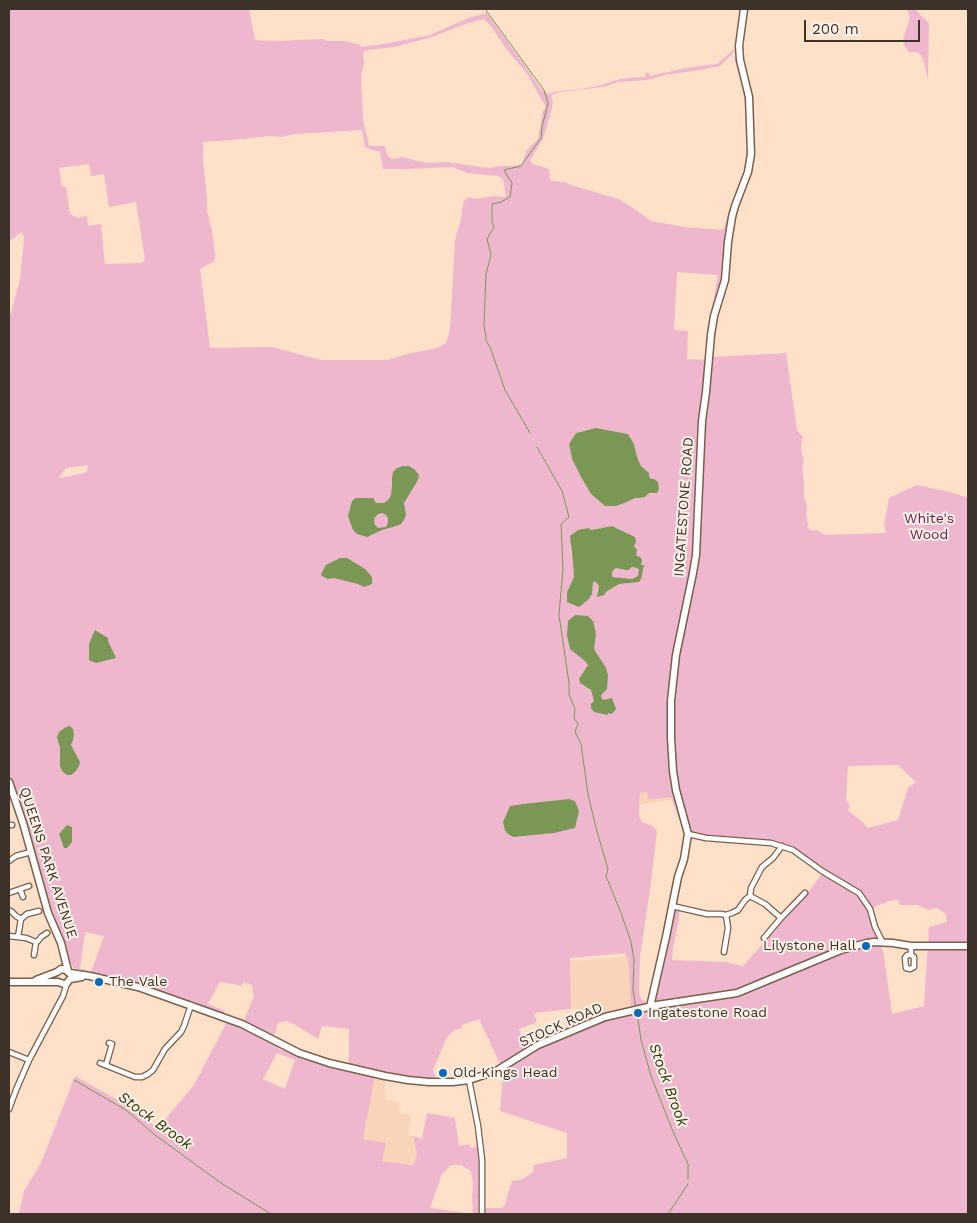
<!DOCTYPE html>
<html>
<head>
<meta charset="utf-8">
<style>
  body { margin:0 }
  #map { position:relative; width:977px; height:1223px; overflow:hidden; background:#ffe0c9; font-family:"Work Sans",sans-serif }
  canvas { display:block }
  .frame { position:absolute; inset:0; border:10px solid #3d3229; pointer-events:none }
  .scale { position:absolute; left:804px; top:20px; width:116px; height:22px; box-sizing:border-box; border:2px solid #3d3229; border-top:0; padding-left:6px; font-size:15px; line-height:18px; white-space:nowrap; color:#3d3229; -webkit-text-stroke:4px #fef1e8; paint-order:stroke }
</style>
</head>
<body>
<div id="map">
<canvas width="977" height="1223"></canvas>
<div class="frame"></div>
<div class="scale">200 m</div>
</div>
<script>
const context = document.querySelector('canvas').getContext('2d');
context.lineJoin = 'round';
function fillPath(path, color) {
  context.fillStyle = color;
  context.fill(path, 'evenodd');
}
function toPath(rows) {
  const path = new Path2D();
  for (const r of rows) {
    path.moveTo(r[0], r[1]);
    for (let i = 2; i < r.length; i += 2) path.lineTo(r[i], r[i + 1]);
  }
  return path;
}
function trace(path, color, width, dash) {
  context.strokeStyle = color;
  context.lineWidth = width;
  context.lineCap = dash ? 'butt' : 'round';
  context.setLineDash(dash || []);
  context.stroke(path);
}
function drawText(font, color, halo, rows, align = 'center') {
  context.font = font + ' "Work Sans",sans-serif';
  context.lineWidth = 4;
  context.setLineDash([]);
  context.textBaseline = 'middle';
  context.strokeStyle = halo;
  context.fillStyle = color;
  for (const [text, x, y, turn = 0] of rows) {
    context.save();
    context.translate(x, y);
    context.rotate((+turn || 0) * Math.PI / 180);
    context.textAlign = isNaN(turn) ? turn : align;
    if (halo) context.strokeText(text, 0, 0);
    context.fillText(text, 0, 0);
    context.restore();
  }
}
fillPath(toPath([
  [647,792,648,800,676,796,676,799,640,805,640,793],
  [628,957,631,1010,584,1026,580,1009,571,1009,570,961],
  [375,1076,386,1079,384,1089,386,1099,401,1103,398,1113,411,1116,408,1135,413,1136,417,1153,416,1158,413,1165,381,1161,363,1139]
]), '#f9d4b8');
fillPath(toPath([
  [9,9,249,9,255,40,273,41,322,39,329,41,345,41,360,45,361,47,384,44,430,35,468,18,487,13,542,90,549,94,557,91,574,90,598,86,620,79,641,77,645,77,646,73,649,73,650,76,686,68,717,64,734,49,735,51,720,66,700,70,665,75,647,80,618,82,603,87,560,92,551,95,553,104,543,139,530,160,533,164,549,169,550,179,552,181,564,182,571,185,618,199,633,208,651,221,684,227,723,230,744,171,747,149,747,121,743,90,734,58,740,57,746,85,751,154,735,206,725,280,715,313,711,312,718,275,677,272,674,330,688,331,687,359,708,360,709,355,713,357,786,353,797,430,803,437,801,446,802,454,804,461,802,469,804,482,804,498,807,505,806,514,809,529,810,530,818,531,825,535,886,533,884,525,889,498,917,485,950,492,968,498,968,1214,19,1214,24,1191,41,1163,75,1076,128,1106,158,1128,194,1085,227,1022,243,1023,254,996,252,985,244,982,241,986,233,984,220,982,208,1004,225,1011,221,1017,148,991,148,985,91,972,104,936,85,932,80,969,89,970,85,971,73,968,68,957,48,905,24,813,9,775,9,317,10,315,20,280,24,238,22,232,9,241],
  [484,19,491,26,507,50,526,72,546,107,543,111,538,139,527,150,522,164,513,166,500,166,490,168,480,167,448,162,426,163,402,157,392,159,387,155,385,146,369,146,363,120,361,76,364,63,363,52,369,50,394,47,432,37,468,23],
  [362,130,365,147,375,151,380,151,383,169,406,169,453,167,467,173,498,176,503,179,506,197,493,196,476,199,468,197,463,203,461,220,455,240,450,330,446,343,437,348,407,354,388,360,321,360,272,347,210,348,200,269,213,262,215,260,215,255,212,231,207,211,207,198,203,161,203,142,245,139,250,138,271,136,281,137,296,134],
  [89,164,91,176,104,174,109,207,136,202,145,260,142,262,142,263,105,264,101,224,88,226,87,216,78,218,70,214,66,187,62,187,59,168],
  [596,428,628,434,634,444,637,457,641,466,649,473,648,477,651,480,658,482,659,489,652,494,649,493,645,497,635,498,629,501,605,506,591,494,581,477,572,459,569,444,576,433],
  [88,465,87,471,85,473,59,478,66,468],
  [612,526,635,537,634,546,636,555,642,565,644,565,639,582,619,584,606,592,597,592,599,586,596,581,593,582,592,594,567,592,574,577,573,563,570,546,591,530],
  [898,765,916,782,908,788,898,820,868,828,859,819,848,811,850,806,846,800,848,766],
  [647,792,648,800,671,797,681,824,685,831,706,838,782,846,793,850,823,872,808,893,743,966,725,962,672,960,673,948,679,919,679,907,672,906,650,1007,659,1006,659,1010,644,1012,643,1009,646,1008,647,1003,641,999,639,993,640,957,651,882,657,831,653,826,647,824,642,822,639,816,640,793],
  [575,801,577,821,508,834,505,831,503,822],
  [898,900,900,905,918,905,929,910,937,908,946,914,947,922,929,927,924,1006,892,1014,883,950,882,950,870,909,889,901],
  [626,953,626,957,628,957,631,1010,526,1052,519,1029,537,1022,534,1013,571,1009,570,958],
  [479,1019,502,1068,503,1076,500,1111,567,1133,567,1158,534,1165,533,1172,523,1179,512,1181,508,1193,505,1205,502,1208,482,1208,480,1145,472,1148,470,1147,470,1144,459,1146,455,1118,427,1113,422,1139,413,1136,417,1153,416,1158,413,1165,382,1161,386,1143,363,1139,375,1076,434,1080,435,1076,433,1070,447,1037,456,1029,460,1029,462,1028,462,1025],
  [287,1021,299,1027,318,1039,322,1026,349,1029,349,1067,328,1066,279,1049,277,1046,280,1043,273,1039,278,1023],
  [277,1053,295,1060,285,1089,263,1079],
  [451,1165,461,1165,471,1171,473,1185,472,1195,473,1214,430,1208,442,1174],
  [907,9,916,9,919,14,929,23,928,80,923,59,918,52,909,52,904,45,903,40,910,17],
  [632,567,637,568,640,571,638,576,632,579,612,577,612,572,617,568,625,570,629,570]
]), '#efb7ce');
fillPath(toPath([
  [596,428,628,434,634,444,637,457,641,466,649,473,649,477,651,479,654,479,658,482,659,489,657,493,649,493,645,497,640,498,635,498,629,501,616,506,605,506,591,494,581,477,572,459,569,444,576,433],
  [403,466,409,466,414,469,419,475,418,480,404,503,406,515,404,520,401,524,396,526,382,530,367,537,357,534,353,530,348,516,352,501,356,498,373,498,376,503,384,503,389,499,391,495,392,486,392,478,393,472,397,468],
  [382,513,385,514,388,518,388,522,386,527,378,528,375,525,374,521,375,517,378,514],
  [612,526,635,537,636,542,634,546,637,550,636,555,641,558,642,560,641,565,644,565,641,579,639,582,619,584,606,592,604,595,597,597,599,586,595,581,593,583,592,594,588,600,579,607,567,602,567,592,574,577,573,563,570,536,578,530,589,528,591,530],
  [632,567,637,568,639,570,638,576,632,579,612,577,612,572,616,568,625,570,629,570],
  [340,558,347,558,365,569,372,577,372,584,364,587,358,584,334,578,328,579,322,576,321,574,326,565],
  [575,615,588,616,593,621,596,633,594,649,606,668,608,675,607,689,601,695,601,697,603,700,612,698,616,709,612,714,609,713,607,715,594,712,591,708,591,704,594,701,591,690,580,683,579,679,588,665,585,661,570,649,567,635,568,621],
  [95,630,108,638,108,641,116,658,96,663,89,660,89,644],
  [70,726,73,729,74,735,73,740,71,745,80,762,79,766,76,771,71,775,67,775,63,772,60,767,60,748,57,737,59,732,66,727],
  [569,799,575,801,579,811,575,828,554,833,513,837,508,834,505,831,503,822,510,806,523,804],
  [67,825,72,827,72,842,67,848,64,848,59,834]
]), '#7a9755');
trace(toPath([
  [485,9,544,90,548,103,542,127,541,138,521,166,504,170,512,183,510,197,501,202,492,204,492,222,494,227,487,239,491,255,486,274,484,326,486,336,486,341,490,347,505,390,530,433],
  [537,447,562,491,569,517,561,524,563,569,559,615,569,683,569,694,575,709,574,718,578,724,575,732,581,744,588,794,596,828,608,869,606,876,621,913,631,942,634,960,633,990,636,1008],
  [637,1012,641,1040,651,1076,674,1134,688,1164,688,1179],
  [74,1080,126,1110,155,1135,221,1183,271,1214],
  [668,1214,688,1184]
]), '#7a9755', 1);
const street = toPath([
  [9,825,12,825],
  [688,834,706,838,771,843,793,850,822,871,859,893,870,909,875,927,883,943],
  [9,861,16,856,31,852],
  [20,889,23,897],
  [9,893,29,886],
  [750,896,765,904,781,918,764,938],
  [672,906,707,914,721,914,726,915,732,913,738,910,745,900,750,896,751,888,762,867,773,858,782,846],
  [9,911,11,911,16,916,21,919],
  [781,918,805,893],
  [9,936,26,938,36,942,38,941,41,937,47,933],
  [18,937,21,919,27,914,39,911],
  [911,946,911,955,914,957,914,967,910,969,906,968,905,958,907,955,911,955],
  [724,952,728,928,726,915],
  [34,955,36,942],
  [9,1052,29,1060],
  [100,1063,135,1077,142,1077,148,1074,153,1070,165,1049,181,1032,184,1026,191,1005],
  [106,1065,112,1044,109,1043],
  [469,1080,478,1126,482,1160,482,1214],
  [9,1109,16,1090,29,1060,63,996,67,983]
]);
const secondary = toPath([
  [9,782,23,823,48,913,61,943,68,971],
  [70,973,90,976,138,987,203,1010,242,1024,299,1053,329,1063,385,1076,408,1080,429,1082,453,1082,469,1080,496,1071,538,1045,605,1017,657,1005,737,993,841,950,867,943,874,942,893,943,911,946,968,946],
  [36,980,57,972,61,969,66,970,69,973],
  [9,982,58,982,64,984,67,983,70,979,82,977],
  [650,1007,666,937,678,877,684,859,688,834,676,790,673,771,671,738,671,701,676,655,693,573,696,555,702,421,706,392,711,335,714,316,725,280,728,242,732,217,735,206,748,172,751,154,749,97,740,60,739,46,744,9]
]);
trace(street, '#7a5f4b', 7);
trace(secondary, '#7a5f4b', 9);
trace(street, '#fff', 4.5);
trace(secondary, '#fff', 6);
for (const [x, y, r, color] of [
  [866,946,5,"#076bb7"],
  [99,982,5,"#076bb7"],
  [638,1013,5,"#076bb7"],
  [443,1073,5,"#076bb7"]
]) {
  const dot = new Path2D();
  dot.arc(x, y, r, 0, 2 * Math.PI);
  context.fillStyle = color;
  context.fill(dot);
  trace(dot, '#fef1e8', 2);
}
drawText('14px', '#3d3229', '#fef1e8', [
  ["INGATESTONE ROAD",684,507,-86],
  ["QUEENS PARK AVENUE",48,863,72],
  ["STOCK ROAD",561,1025,-24]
]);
drawText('14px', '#6b1644', '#fef1e8', [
  ["White's",929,519],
  ["Wood",929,535]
]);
drawText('14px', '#3d3229', '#fef1e8', [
  ["Lilystone Hall",856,946,"right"],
  ["The Vale",109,982],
  ["Ingatestone Road",648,1013],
  ["Old Kings Head",453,1073]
], 'left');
drawText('italic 15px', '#273a08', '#fef1e8', [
  ["Stock Brook",668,1085,70],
  ["Stock Brook",155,1121,36]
]);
</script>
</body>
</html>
